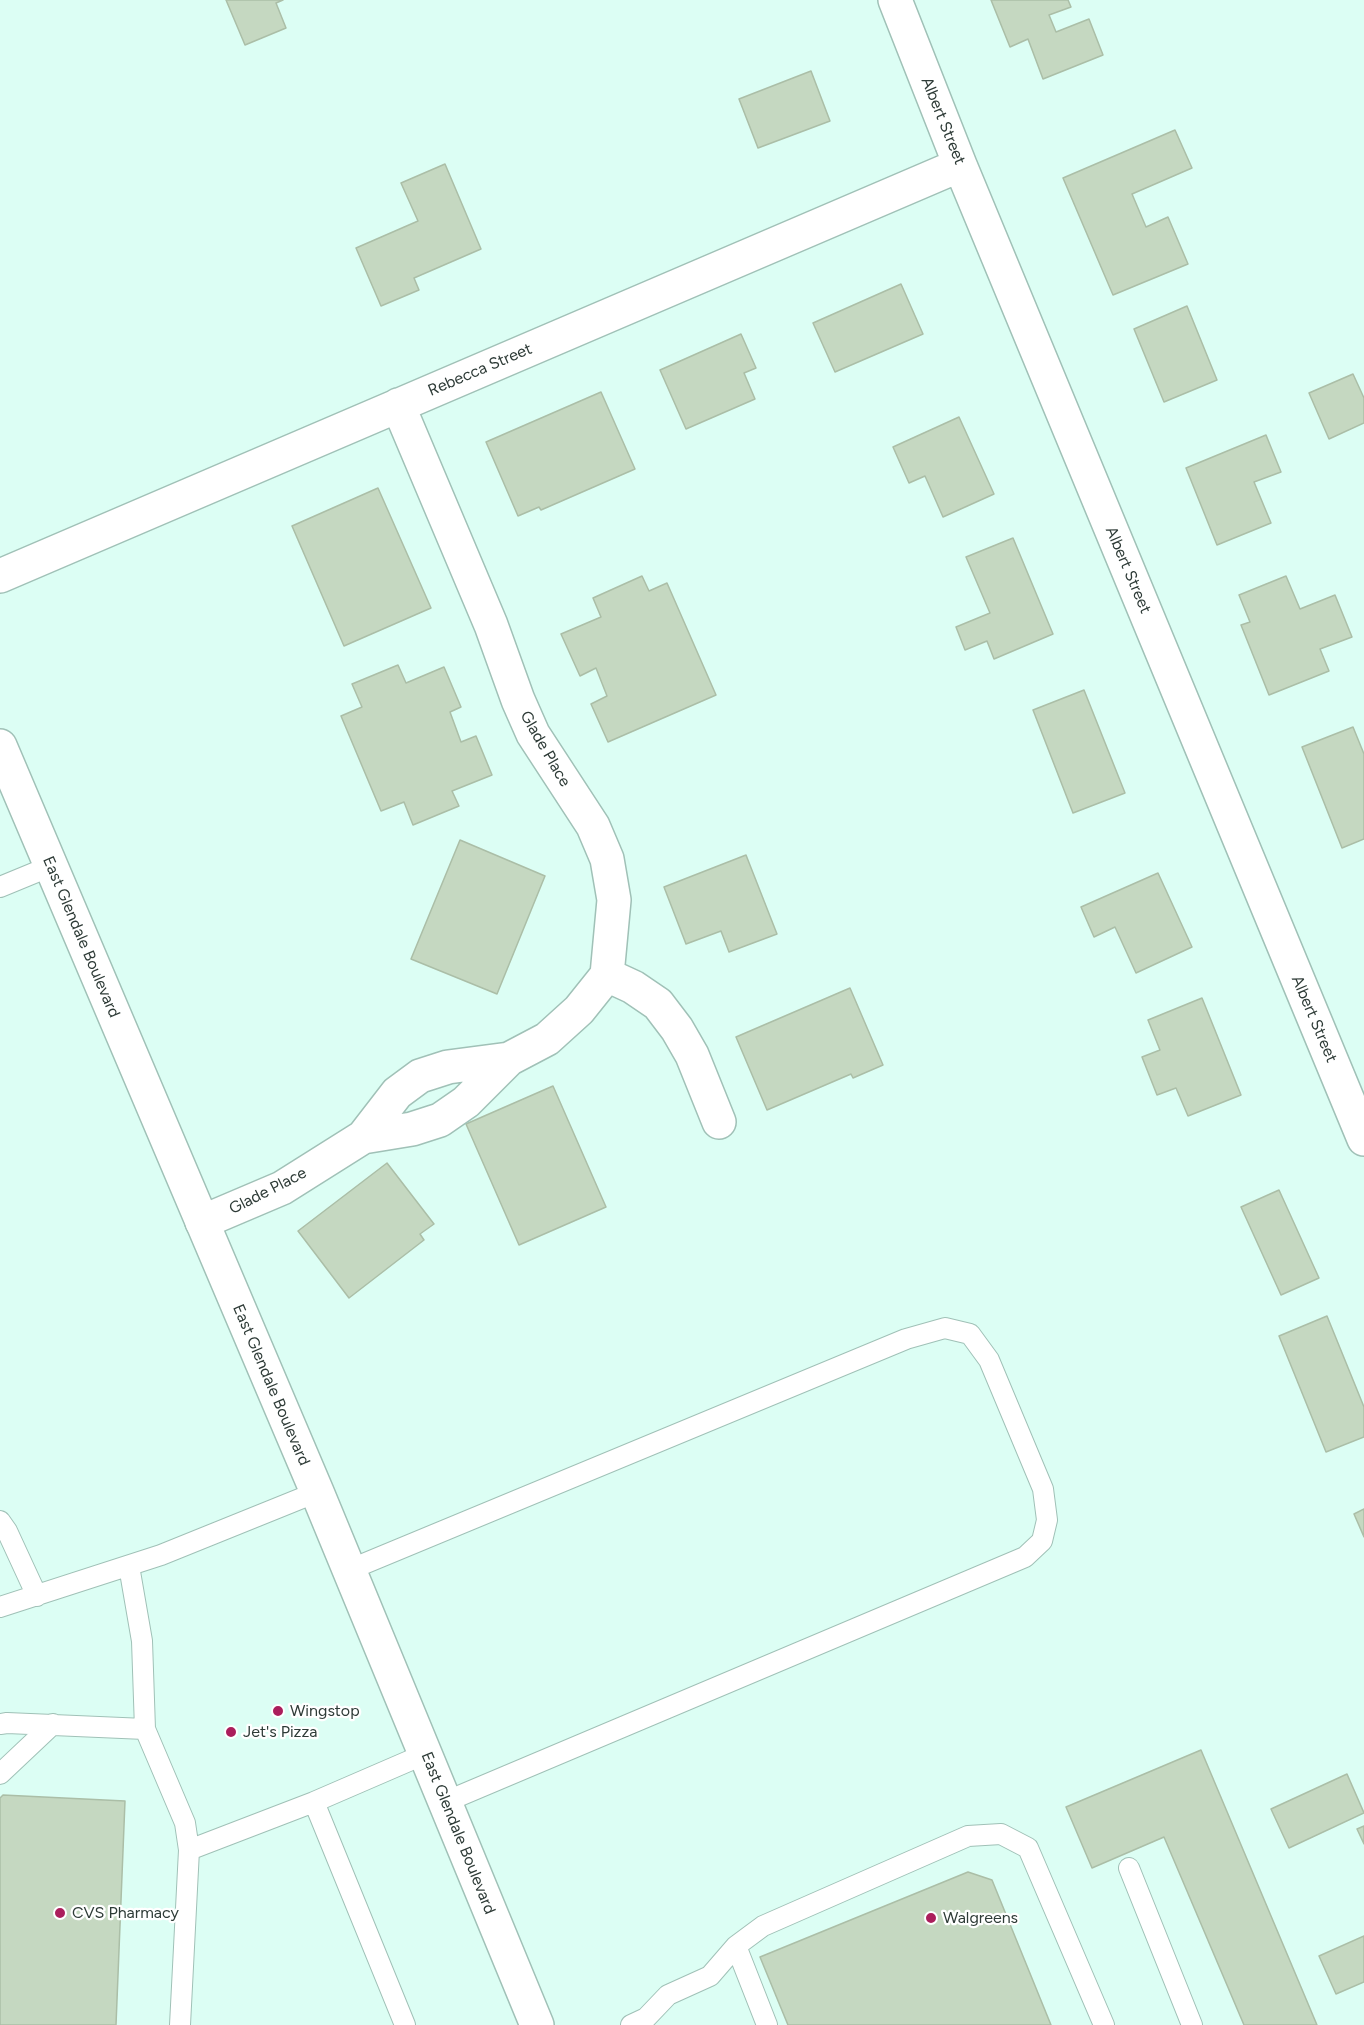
<!DOCTYPE html>
<html>
<head>
<meta charset="utf-8">
<style>
  body { margin:0 }
  canvas { display:block; background:#dcfef4 }
</style>
</head>
<body>
<canvas width="1364" height="2025"></canvas>
<script>
const context = document.querySelector('canvas').getContext('2d');
context.lineJoin = 'round';
function fillPath(path, color) {
  context.fillStyle = color;
  context.fill(path, 'evenodd');
}
function toPath(rows) {
  const path = new Path2D();
  for (const r of rows) {
    path.moveTo(r[0], r[1]);
    for (let i = 2; i < r.length; i += 2) path.lineTo(r[i], r[i + 1]);
  }
  return path;
}
function trace(path, color, width, dash) {
  context.strokeStyle = color;
  context.lineWidth = width;
  context.lineCap = dash ? 'butt' : 'round';
  context.setLineDash(dash || []);
  context.stroke(path);
}
function drawText(font, color, halo, rows, align = 'center') {
  context.font = font + ' Figtree,sans-serif';
  context.lineWidth = 4.5;
  context.setLineDash([]);
  context.textBaseline = 'middle';
  context.strokeStyle = halo;
  context.fillStyle = color;
  for (const [text, x, y, turn = 0] of rows) {
    context.save();
    context.translate(x, y);
    context.rotate((+turn || 0) * Math.PI / 180);
    context.textAlign = isNaN(turn) ? turn : align;
    if (halo) context.strokeText(text, 0, 0);
    context.fillText(text, 0, 0);
    context.restore();
  }
}
const building = toPath([
  [226,0,283,0,276,3,286,28,245,45,226,0],
  [991,0,1068,0,1071,7,1049,15,1056,32,1089,19,1103,55,1043,79,1028,39,1010,47,991,0],
  [811,71,830,121,758,148,739,99,811,71],
  [1175,130,1192,168,1132,194,1146,227,1168,217,1188,264,1113,295,1063,178,1175,130],
  [445,164,481,249,414,278,419,290,381,306,356,248,418,221,401,183,445,164],
  [901,284,923,334,835,372,813,323,901,284],
  [1187,306,1217,380,1164,402,1134,329,1187,306],
  [741,334,756,368,744,373,755,399,686,429,660,370,741,334],
  [1353,374,1364,398,1364,423,1329,439,1309,393,1353,374],
  [601,392,635,469,541,510,539,507,518,516,486,442,601,392],
  [959,417,994,494,943,517,925,476,909,483,893,447,959,417],
  [1266,435,1281,472,1254,482,1271,523,1217,545,1186,468,1266,435],
  [378,488,431,608,344,646,292,526,378,488],
  [1013,538,1053,634,994,659,987,641,965,650,956,627,990,613,966,557,1013,538],
  [642,576,649,591,667,583,716,695,608,742,591,704,607,696,596,668,580,676,561,634,601,617,593,598,642,576],
  [1286,576,1300,609,1335,595,1352,637,1320,649,1329,671,1269,695,1241,625,1250,622,1239,595,1286,576],
  [398,665,406,683,444,667,461,707,450,712,461,742,476,736,492,775,452,791,459,806,413,825,404,802,381,811,341,716,362,707,352,684,398,665],
  [1084,690,1125,793,1073,813,1033,710,1084,690],
  [1353,727,1364,754,1364,839,1342,848,1302,747,1353,727],
  [460,840,545,876,497,994,411,959,460,840],
  [746,855,777,934,729,952,721,931,686,944,664,887,746,855],
  [1158,873,1192,947,1136,973,1115,927,1094,937,1081,907,1158,873],
  [850,988,883,1065,853,1078,851,1074,767,1110,736,1037,850,988],
  [1202,998,1241,1095,1188,1116,1176,1088,1157,1095,1142,1057,1160,1050,1148,1020,1202,998],
  [553,1086,606,1207,519,1245,466,1124,553,1086],
  [387,1163,434,1224,420,1234,424,1240,349,1298,298,1231,387,1163],
  [1279,1190,1319,1278,1281,1295,1241,1207,1279,1190],
  [1327,1316,1364,1407,1364,1437,1326,1452,1279,1336,1327,1316],
  [1364,1509,1364,1537,1354,1514,1364,1509],
  [1201,1750,1317,2025,1244,2025,1164,1837,1092,1868,1066,1807,1201,1750],
  [1347,1774,1364,1813,1289,1848,1271,1809,1347,1774],
  [3,1795,125,1801,116,2025,0,2025,0,1798,3,1795],
  [1364,1826,1364,1844,1357,1829,1364,1826],
  [968,1872,992,1880,1051,2025,788,2025,760,1957,968,1872],
  [1364,1936,1364,1982,1336,1994,1319,1956,1364,1936]
]);
fillPath(building, '#c5d8c1');
trace(building, '#abbea7', 1.5);
const lane = toPath([
  [0,887,51,866],
  [0,1521,7,1531,37,1596],
  [129,1566,142,1641,145,1729,185,1823,189,1850,180,2025],
  [349,1570,906,1339,945,1328,970,1334,989,1360,1043,1489,1047,1520,1042,1541,1025,1557,445,1802],
  [0,1607,161,1555,317,1492],
  [0,1724,7,1723,145,1729],
  [0,1774,53,1724],
  [314,1802,425,1754],
  [189,1850,314,1802,405,2025],
  [1129,1868,1192,2025],
  [736,1946,767,2025],
  [631,2025,646,2018,668,1995,710,1976,736,1946,763,1926,968,1836,1001,1834,1028,1848,1104,2025]
]);
const street = toPath([
  [895,0,960,165,1364,1139],
  [0,576,960,165],
  [607,975,633,987,658,1004,677,1029,692,1055,719,1122],
  [363,1137,412,1129,440,1120,466,1102,509,1059,547,1039,579,1010,607,975,614,900,607,859,593,826,533,734,518,700,491,625,398,405],
  [202,1222,282,1188,363,1137,397,1093,420,1076,448,1067,509,1059]
]);
const secondary = toPath([
  [0,746,317,1492,537,2025]
]);
trace(lane, '#a0c1b7', 22);
trace(street, '#a0c1b7', 36);
trace(secondary, '#a0c1b7', 36);
trace(lane, '#fff', 20);
trace(street, '#fff', 33);
trace(secondary, '#fff', 33);
for (const [x, y, r, color] of [
  [278,1711,6,"#ab1e5c"],
  [231,1732,6,"#ab1e5c"],
  [60,1913,6,"#ab1e5c"],
  [931,1918,6,"#ab1e5c"]
]) {
  const dot = new Path2D();
  dot.arc(x, y, r, 0, 2 * Math.PI);
  context.fillStyle = color;
  context.fill(dot);
  trace(dot, '#fff', 2);
}
drawText('16px', '#2e3b37', '#fff', [
  ["Albert Street",943,121,68],
  ["Rebecca Street",480,370,-23],
  ["Albert Street",1128,570,67],
  ["Glade Place",545,749,60],
  ["East Glendale Boulevard",81,937,67],
  ["Albert Street",1314,1019,67],
  ["Glade Place",268,1191,-27],
  ["East Glendale Boulevard",271,1385,67],
  ["East Glendale Boulevard",458,1833,68]
]);
drawText('16px', '#2e3b37', '#fff', [
  ["Wingstop",290,1711],
  ["Jet's Pizza",243,1732],
  ["CVS Pharmacy",72,1913],
  ["Walgreens",943,1918]
], 'left');
</script>
</body>
</html>
